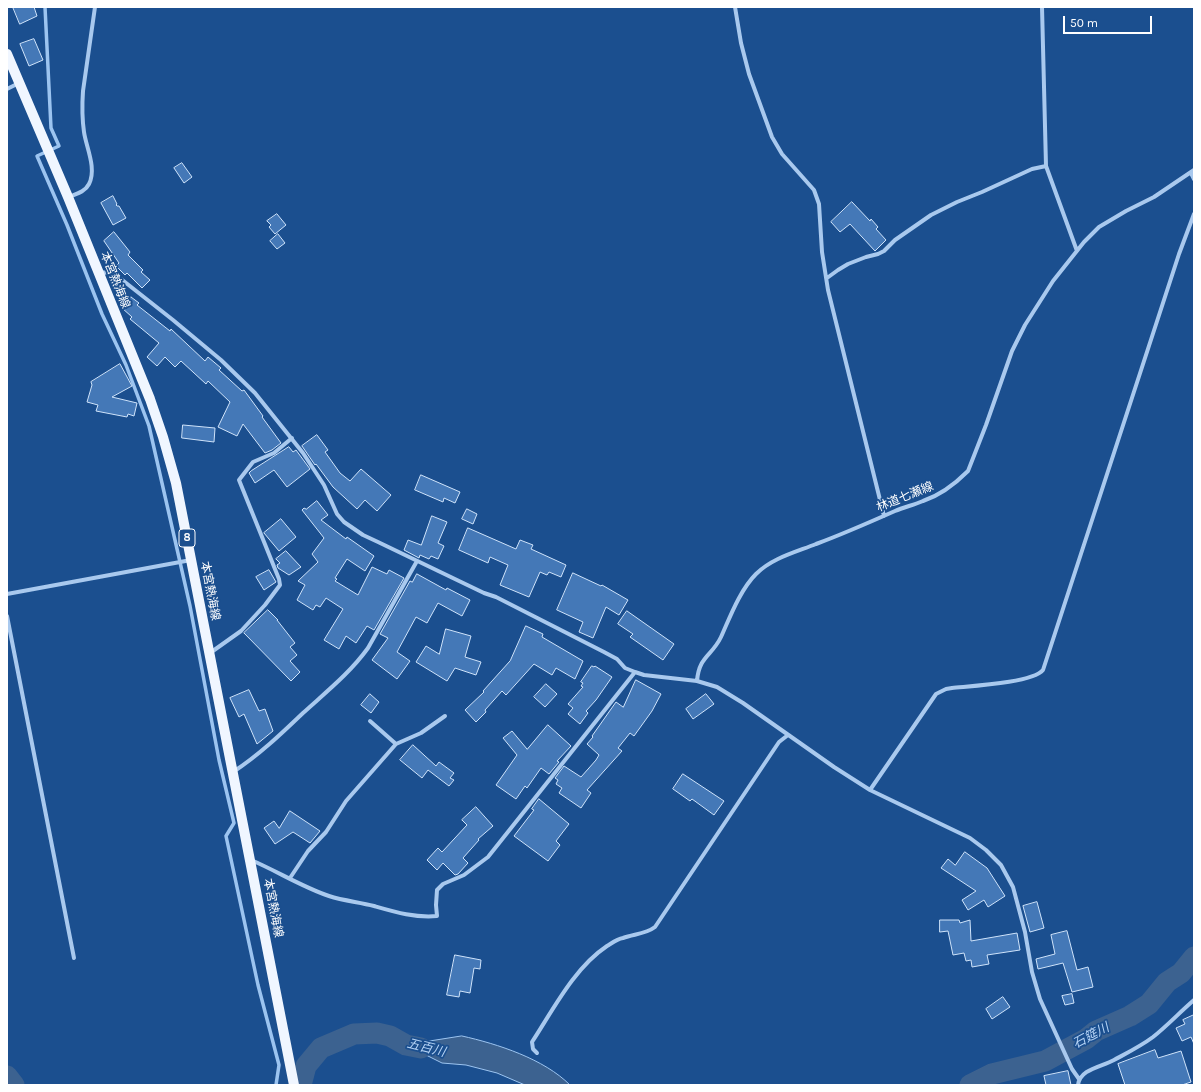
<!DOCTYPE html>
<html>
<head>
<meta charset="utf-8">
<style>
  body { margin:0 }
  #map { position:relative; width:1201px; height:1092px; overflow:hidden; background:#1b4f8f; font-family:Karla,sans-serif }
  canvas { display:block }
  .frame { position:absolute; inset:0; border:8px solid #fff; pointer-events:none }
  .scale { position:absolute; left:1063px; top:16px; width:89px; height:18px; box-sizing:border-box; border:2px solid #fff; border-top:0; padding-left:5px; font-size:12px; line-height:14px; white-space:nowrap; color:#fff; -webkit-text-stroke:3px #1b4f8f; paint-order:stroke }
</style>
</head>
<body>
<div id="map">
<canvas width="1201" height="1092"></canvas>
<div class="frame"></div>
<div class="scale">50 m</div>
</div>
<script>
const c = document.querySelector('canvas').getContext('2d');
c.lineJoin = 'round';
function paint(path, color) {
  c.fillStyle = color;
  c.fill(path, 'evenodd');
}
function trace(path, color, width, dash) {
  c.strokeStyle = color;
  c.lineWidth = width;
  c.lineCap = dash ? 'butt' : 'round';
  c.setLineDash(dash || []);
  c.stroke(path);
}
function label(font, color, halo, rows, align = 'center') {
  c.font = font + ' Karla,"Noto Sans JP",sans-serif';
  c.lineWidth = 3.5;
  c.setLineDash([]);
  c.textBaseline = 'middle';
  c.strokeStyle = halo;
  c.fillStyle = color;
  for (const [text, x, y, turn = 0] of rows) {
    c.save();
    c.translate(x, y);
    c.rotate((+turn || 0) * Math.PI / 180);
    c.textAlign = isNaN(turn) ? turn : align;
    if (halo) c.strokeText(text, 0, 0);
    c.fillText(text, 0, 0);
    c.restore();
  }
}
const water = new Path2D(`
  M462,1036C498,1044 544,1059 570,1085H525L497,1073L466,1065L442,1063L420,1052L408,1050L395,1038L416,1043Z`);
const stream = new Path2D(`
  M45,7L51,128L59,146L37,156L67,225L102,314L126,365L149,426L190,606L219,760L234,823L226,836L258,985L279,1065L276,1085`);
const river = new Path2D(`
  M7,1076L14,1085
  M301,1085L306,1066L321,1048L354,1034L377,1033L390,1036L406,1045L421,1048
  M970,1085L992,1074L1045,1061L1086,1039L1096,1031L1130,1016L1149,1004L1167,982L1181,973L1194,957`);
const building = new Path2D(`
  M13,7H34L37,16L20,24Z
  M34,39L43,60L29,66L20,44Z
  M182,163L192,177L184,183L174,168Z
  M113,196L117,204L116,205L117,206H119L126,218L113,225L101,203Z
  M852,202L870,221L871,219L878,227L876,229L886,240L875,251L850,224L840,232L831,222Z
  M277,214L286,225L275,234L269,227L271,225L267,221Z
  M114,232L130,252L128,255L143,270L141,272L150,280L142,288L127,273L125,275L116,266L119,263L104,241Z
  M278,234L285,243L277,249L270,241Z
  M131,297L139,303L137,305L170,331L171,329L205,361L208,357L221,368L219,370L242,391L244,390L263,416L262,417L281,443L272,450L265,453L243,424L237,436L218,427L230,402L208,381L206,384L181,361L175,367L165,357L157,366L147,357L159,343L130,319L132,317L122,308Z
  M120,364L132,386L112,397L137,403L134,416L128,414L127,417L96,411L98,405L87,402L92,385L91,382Z
  M183,425L215,428L214,442L182,438Z
  M317,435L328,450L325,452L340,473L350,481L361,469L391,495L377,511L365,500L357,509L333,487L316,464L315,465L302,446Z
  M289,447L293,452L296,450L310,469L287,487L274,470L255,483L249,473L251,471Z
  M421,475L460,492L455,503L444,498L443,502L415,490Z
  M317,501L328,515L321,520L346,539L347,537L374,556L365,571L347,559L335,578L337,579L335,581L358,595L372,567L387,574L389,570L404,578L374,630L367,626L356,643L346,636L339,649L324,640L343,609L326,598L320,607L316,605L313,610L297,600L305,585L298,581L318,562L312,554L324,538L302,510L304,508L306,509Z
  M467,509L477,514L473,524L462,519Z
  M432,516L447,522L438,543L444,546L438,559L431,556L429,559L420,555L419,558L404,550L408,540L421,545Z
  M281,519L296,537L279,551L264,533Z
  M468,528L516,549L520,540L533,545L531,549L566,565L561,577L549,572L547,575L540,572L529,597L500,585L508,565L490,557L488,563L459,550Z
  M286,551L301,567L289,575L278,568L277,565L280,563L276,559Z
  M269,570L276,582L264,590L256,577Z
  M573,573L601,586L602,585L628,600L619,615L606,607L593,638L579,632L583,622L557,610Z
  M417,574L446,590L447,588L470,600L462,616L438,603L427,623L416,617L397,652L410,661L397,679L372,660L388,638L380,634L410,581L412,582Z
  M268,610L278,620H277L295,643L290,647L297,655L290,661L300,672L291,681L244,633Z
  M627,611L674,644L663,660L630,637L633,634L618,624Z
  M526,626L543,634L542,637L583,661L575,679L556,668L552,675L534,664L506,695L502,691L485,710L486,712L476,722L465,710L484,692L483,691L510,661Z
  M446,629L471,636L465,657L481,662L476,675L455,668L447,681L416,662L426,646L439,654Z
  M592,666L594,667L595,666L612,677L596,700L586,711L588,713L580,724L568,714L573,708L568,704L583,687L581,686L583,683L581,682Z
  M636,680L661,694L652,711L634,736L630,733L618,748L622,751L587,790L591,793L581,808L559,793L562,788L556,784L558,780L555,778L564,766L581,777L596,760L599,755L587,744L593,737L592,736L616,702L623,707Z
  M546,684L557,694L545,707L534,697Z
  M249,690L259,711L265,709L273,731L257,744L244,714L239,717L230,698Z
  M370,694L379,702L371,713L361,705Z
  M706,694L714,704L693,719L686,709Z
  M548,725L571,746L557,761L559,762L549,774L541,768L527,788L525,786L516,799L496,785L517,755L503,738L512,731L527,749Z
  M413,745L436,766L439,762L454,773L450,778L454,780L449,786L428,770L422,778L400,760Z
  M683,774L724,801L714,815L692,799L690,801L673,789Z
  M539,799L569,824L556,841L560,845L548,861L514,836L534,810L532,809Z
  M476,807L493,826L478,839L479,840L463,858L468,863L458,874L455,875L443,863L437,870L427,860L438,848L442,852L467,825L462,820Z
  M290,811L320,831L310,843L293,832L275,844L264,828L274,821L279,828Z
  M965,852L987,868L1005,896L988,907L984,900L968,910L962,900L976,891L941,868L948,859L955,865Z
  M1037,902L1044,928L1030,932L1023,906Z
  M940,920H959L960,923L970,920L971,941L1017,933L1020,950L987,955L989,964L972,967L971,960L966,961L964,953L953,955L948,931L940,932Z
  M1067,931L1077,970L1088,967L1093,987L1072,992L1063,963L1038,969L1036,959L1055,954L1051,935Z
  M455,955L481,960L480,969L474,968L470,993L460,991L459,997L447,995Z
  M1072,994L1074,1003L1065,1005L1062,996Z
  M1003,997L1010,1007L992,1019L986,1009Z
  M1194,1015V1044L1191,1037L1182,1041L1176,1028L1185,1024L1183,1020Z
  M1155,1050L1158,1058L1181,1051L1191,1082L1182,1085H1125L1118,1064Z
  M1068,1071L1071,1085H1046L1044,1076Z`);
const street = new Path2D(`
  M735,7L741,43L749,74L772,137L782,154L814,190L819,204L822,252L828,290L884,516
  M1042,7L1046,166L1077,251
  M7,89L19,83
  M1191,173L1194,179
  M69,197C76,194 85,192 89,184C97,168 86,147 84,132C82,118 82,105 83,91L95,7
  M99,272L109,273L121,279L173,320L221,360L255,393L303,453L324,485L337,514L344,522L363,535L378,542L484,593L496,597L604,652L617,659L625,668L635,672L644,675L697,681L717,687L743,703L834,767L870,790L970,838L986,850L1001,865L1013,887L1025,932L1032,972L1040,999L1072,1069L1079,1079
  M827,278L838,270L848,264L866,257L878,254L884,251L895,240L931,215L957,202L982,192L1032,169L1046,166
  M7,594L191,560
  M7,616L74,958
  M210,653L241,631L265,605L280,585L279,579L239,480L253,462L274,453L292,438
  M697,681C699,656 712,656 721,637C730,617 740,590 756,574C772,558 796,552 816,544C843,534 868,523 895,511C904,507 914,505 923,501C941,495 955,484 968,471L986,425L1012,351L1025,325L1053,281L1084,242L1099,227L1126,211L1154,197L1194,170
  M370,721L396,744
  M233,772C259,755 281,734 303,713C326,692 350,673 368,648L417,561
  M870,790L936,694L946,689L952,688C971,686 1032,683 1043,670L1179,254L1194,214
  M251,860C277,871 302,887 329,896C344,901 359,902 374,906C395,912 415,918 437,916L436,905L437,890L443,884L464,875L488,857L635,672
  M290,878L308,851L326,832L346,801L396,744L421,733L445,716
  M537,1053L533,1049L532,1042C553,1010 574,968 607,946C612,943 617,939 623,938C634,934 646,934 655,927L779,742L788,735
  M1078,1085C1080,1069 1101,1067 1114,1060C1127,1053 1141,1046 1153,1037C1167,1026 1180,1012 1194,1000`);
const primary = new Path2D(`
  M7,54L68,197L150,399L163,437L176,483L294,1085`);
const shields = [
  [187,538,16]
];
const shieldNames = [
  ["8",187,538]
];
const streetNames = [
  ["本宮熱海線",115,280,68],
  ["林道七瀬線",905,497,-22],
  ["本宮熱海線",210,591,79],
  ["本宮熱海線",273,908,79]
];
const waterNames = [
  ["石筵川",1091,1036,-28],
  ["五百川",426,1048,14]
];
paint(water, '#3c6290');
trace(water, '#9cc4f0', 1);
trace(stream, '#9cc4f0', 3.5);
trace(river, '#3c6290', 21);
paint(building, '#4478b7');
trace(building, '#cfe3fa', 1);
trace(street, '#a9c9ee', 4);
trace(primary, '#f0f6ff', 10);
for (const [x, y, w] of shields) {
  const box = new Path2D();
  box.roundRect(x - w / 2, y - 9, w, 18, 3);
  c.fillStyle = '#1b4f8f';
  c.fill(box);
  trace(box, '#fff', 1);
}
label('bold 11px', '#fff', null, shieldNames);
label('12px', '#fff', '#1b4f8f', streetNames);
label('italic 13px', '#b5d3f5', '#1b4f8f', waterNames);
</script>
</body>
</html>
